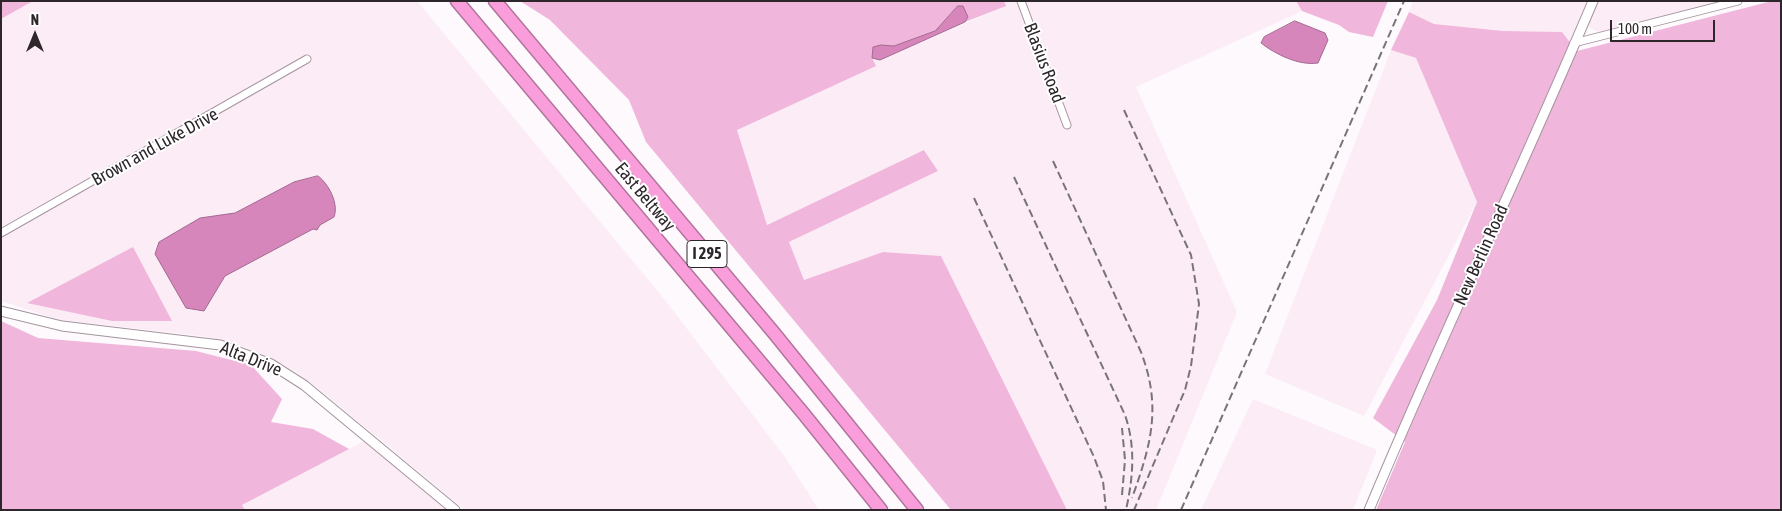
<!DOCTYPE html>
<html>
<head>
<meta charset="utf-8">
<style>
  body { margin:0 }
  #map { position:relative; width:1782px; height:511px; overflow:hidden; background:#fdf9fc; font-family:"Asap Condensed",sans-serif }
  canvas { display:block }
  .frame { position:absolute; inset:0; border:2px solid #2d272b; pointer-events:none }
  .north { position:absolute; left:10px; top:10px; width:50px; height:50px; -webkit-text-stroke:4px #fff; paint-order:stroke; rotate:0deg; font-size:14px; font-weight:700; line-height:20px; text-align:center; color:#2d272b }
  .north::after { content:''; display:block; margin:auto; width:18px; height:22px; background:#2d272b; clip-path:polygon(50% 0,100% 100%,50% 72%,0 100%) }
  .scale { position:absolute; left:1610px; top:20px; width:105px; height:22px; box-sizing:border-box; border:2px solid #2d272b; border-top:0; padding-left:6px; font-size:15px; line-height:18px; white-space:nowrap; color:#2d272b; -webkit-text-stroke:4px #fff; paint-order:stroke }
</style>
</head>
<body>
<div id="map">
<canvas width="1782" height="511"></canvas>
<div class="frame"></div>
<div class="north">N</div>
<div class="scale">100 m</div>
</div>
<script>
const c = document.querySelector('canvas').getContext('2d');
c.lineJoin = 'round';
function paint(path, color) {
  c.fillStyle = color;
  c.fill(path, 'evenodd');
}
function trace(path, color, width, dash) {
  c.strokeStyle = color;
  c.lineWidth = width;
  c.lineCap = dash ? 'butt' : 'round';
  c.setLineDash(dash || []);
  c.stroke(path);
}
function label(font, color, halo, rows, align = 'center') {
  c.font = font + ' "Asap Condensed",sans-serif';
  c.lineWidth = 4;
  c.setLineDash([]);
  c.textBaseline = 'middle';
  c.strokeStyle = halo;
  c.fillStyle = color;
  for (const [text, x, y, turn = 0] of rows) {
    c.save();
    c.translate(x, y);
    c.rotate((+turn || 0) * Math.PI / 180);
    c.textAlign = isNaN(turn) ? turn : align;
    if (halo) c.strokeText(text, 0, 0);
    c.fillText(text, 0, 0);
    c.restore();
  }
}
const built = new Path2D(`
  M33,1H417L665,300L785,457L819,510H465L319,389L295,371L269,357L239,345L202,336L60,320L1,301V19ZM28,303L171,321H112Z
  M1004,1H1296L1302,11L1136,87L1237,312L1156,510H1067L941,256L883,252L804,280L789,242L938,171L925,150L766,225L737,129L875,66L872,58L880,60L1006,6Z
  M1413,1H1587L1570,41L1562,32L1503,31L1434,24L1409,12Z
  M1596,1H1719L1599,32L1590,28L1588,21Z
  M1391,50L1416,58L1477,202L1364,416L1265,374Z
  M1253,399L1377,450L1353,510H1201Z
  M364,441L446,510H245L242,505Z`);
const green = new Path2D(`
  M1,1H33L1,19Z
  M520,1H1004L1006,6L965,22L968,17L958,6L935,31L894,46L881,45L872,58L876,66L737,130L767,225L924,150L938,171L789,242L804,280L883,252L941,256L1067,510H951L646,142L629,100L550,20Z
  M1296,1H1388L1373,37L1349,32L1339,25L1302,11Z
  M1772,1H1781V510H1376L1405,442L1373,418L1437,300L1477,202L1416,58L1391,50L1409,12L1434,24L1503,31L1562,32L1577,51Z
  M133,247L172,321H112L27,303Z
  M1,321L38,338L196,351L251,365L282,399L271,422L313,429L349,449L242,505L245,510H1Z`);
const water = new Path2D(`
  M958,6H963L968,17L965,22L880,60L872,58L873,47L881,45L894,46L935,31Z
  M1295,21L1325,33L1328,40L1318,63C1299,66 1275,54 1261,43L1264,37Z
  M318,176C329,184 339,204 334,217L320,225L317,230L313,229L225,276L204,311L186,308L155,254L159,242L200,218L235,213L294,182Z`);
const minor = new Path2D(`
  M1021,1L1067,125
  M1574,43L1738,1
  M1,233L307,59`);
const tertiary = new Path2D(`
  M1,311L62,326L220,345L271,364L304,385L455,510
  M1369,510C1440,339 1521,172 1593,1`);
const motorway = new Path2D(`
  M457,1L803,413L881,510
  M495,1L774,333L917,510`);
const rail = new Path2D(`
  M1124,110L1191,255L1199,304L1191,366L1185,390L1134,510
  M1053,161L1141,352C1162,407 1151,445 1132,498
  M1014,177L1125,415C1136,447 1133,478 1126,510
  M974,198L1094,457L1103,481L1106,510
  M1122,495L1125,460L1122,428
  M1181,510L1404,1`);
const shields = [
  [707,254,40]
];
const shieldNames = [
  ["I 295",707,254]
];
const streetNames = [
  ["Blasius Road",1044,63,69],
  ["Brown and Luke Drive",155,147,-29],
  ["East Beltway",645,197,50],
  ["New Berlin Road",1481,255,-66],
  ["Alta Drive",251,359,22]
];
paint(built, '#fcecf6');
paint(green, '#f0b6db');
paint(water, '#d686bb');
trace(water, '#a36a90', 1);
trace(minor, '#a5949e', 9);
trace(tertiary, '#a5949e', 11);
trace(motorway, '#b2749d', 15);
trace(minor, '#fff', 7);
trace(tertiary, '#fff', 9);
trace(motorway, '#fa9edb', 12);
trace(rail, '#797478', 2, [8, 4]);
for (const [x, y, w] of shields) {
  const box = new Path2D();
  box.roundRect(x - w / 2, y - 13.5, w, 27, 4);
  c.fillStyle = '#fff';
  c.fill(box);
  trace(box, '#2d272b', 1);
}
label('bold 16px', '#2d272b', null, shieldNames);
label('18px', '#2d272b', '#fff', streetNames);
</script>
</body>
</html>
